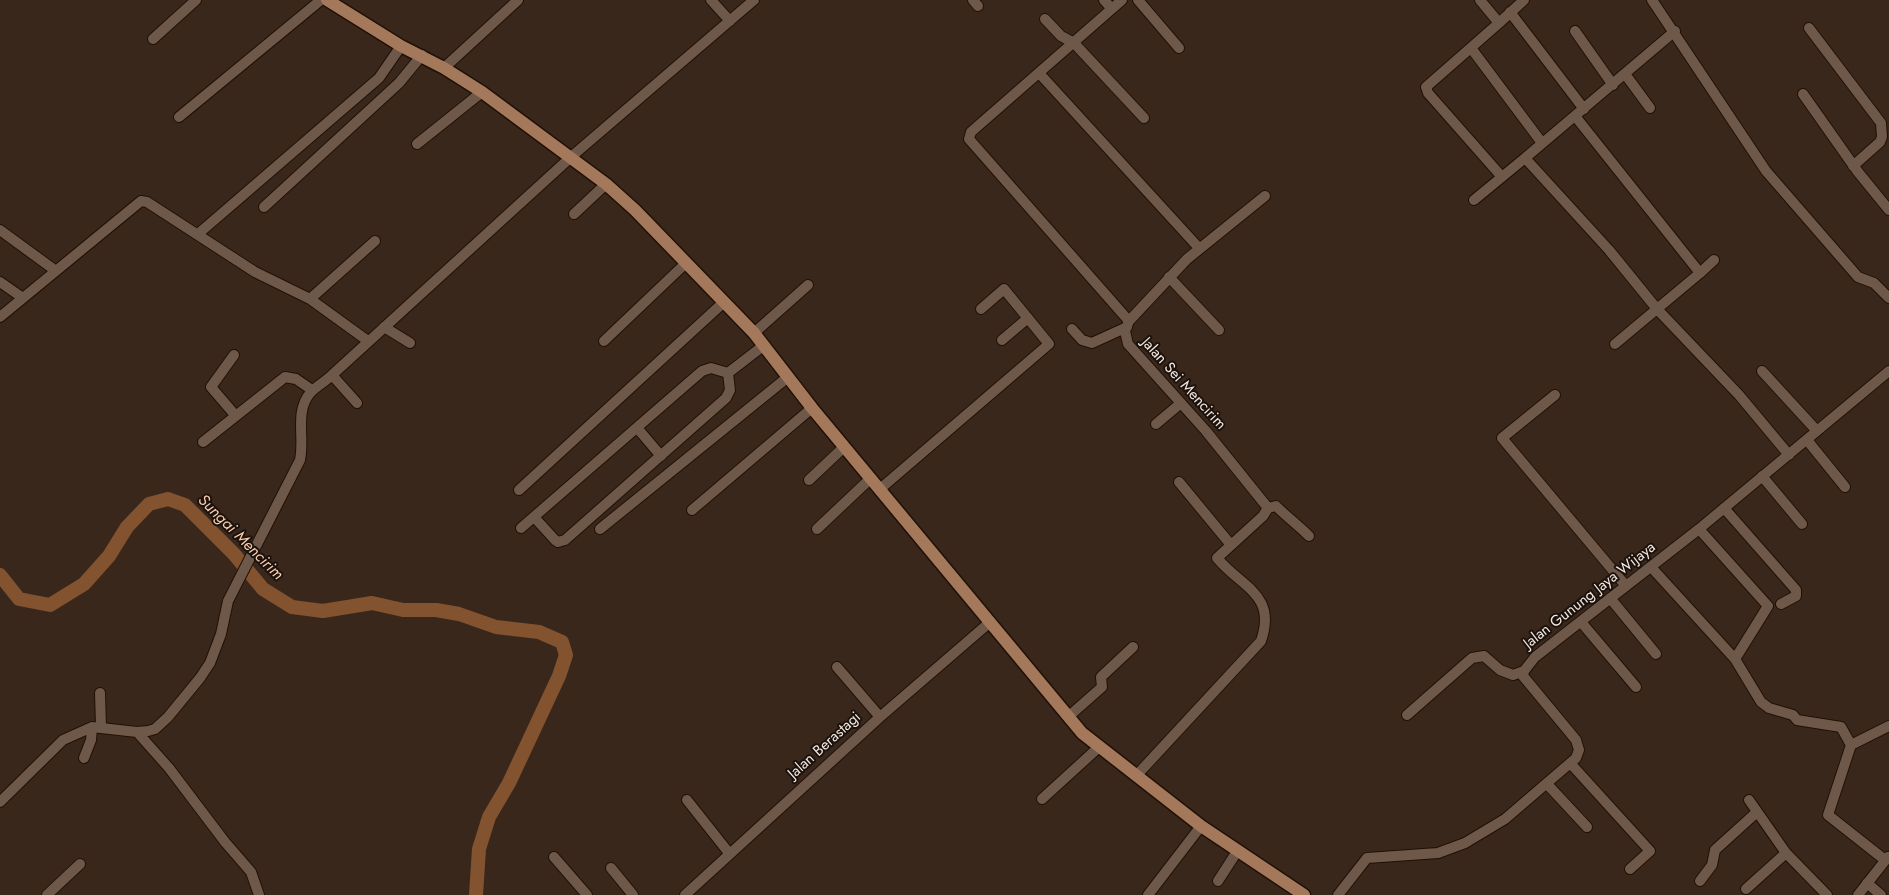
<!DOCTYPE html>
<html>
<head>
<meta charset="utf-8">
<style>
  body { margin:0 }
  canvas { display:block; background:#3a271b }
</style>
</head>
<body>
<canvas width="1889" height="895"></canvas>
<script>
const c = document.querySelector('canvas').getContext('2d');
c.lineJoin = 'round';
function trace(path, color, width, dash) {
  c.strokeStyle = color;
  c.lineWidth = width;
  c.lineCap = dash ? 'butt' : 'round';
  c.setLineDash(dash || []);
  c.stroke(path);
}
function label(font, color, halo, rows, align = 'center') {
  c.font = font + ' Jost,sans-serif';
  c.lineWidth = 4;
  c.setLineDash([]);
  c.textBaseline = 'middle';
  c.strokeStyle = halo;
  c.fillStyle = color;
  for (const [text, x, y, turn = 0] of rows) {
    c.save();
    c.translate(x, y);
    c.rotate((+turn || 0) * Math.PI / 180);
    c.textAlign = isNaN(turn) ? turn : align;
    if (halo) c.strokeText(text, 0, 0);
    c.fillText(text, 0, 0);
    c.restore();
  }
}
const river = new Path2D(`
  M0,575L19,599L50,605L84,584L109,556L127,527L149,504L168,499L185,505L234,554L263,589L292,607L323,611L372,603L403,610H436L459,614L496,627L539,632L562,642L566,655L559,676L509,783L489,817L479,849L476,895`);
const minor = new Path2D(`
  M711,0L730,21
  M973,0L978,6
  M1104,0L1111,8
  M1122,0L971,132L969,139L1129,321
  M1138,0L1179,48
  M1480,0L1499,23L1426,87L1428,93L1502,177
  M1652,0L1766,171L1858,277L1874,283L1889,298
  M1510,12L1584,109
  M1045,19L1061,36L1074,43L1144,118
  M1499,23L1524,0
  M1809,28L1881,123L1882,137L1880,142L1853,166
  M1575,31L1613,85
  M153,39L196,0
  M1471,48L1542,143
  M444,68L518,0
  M1039,73L1199,248
  M1625,74L1650,108
  M1803,94L1858,172L1889,210
  M1575,116L1700,273L1615,344
  M179,117L321,0
  M417,144L482,92
  M1525,158L1675,31
  M1265,196L1187,259L1129,321L1125,331L1128,344L1206,431L1268,508
  M1474,200L1525,158L1609,250L1657,309L1739,395L1789,455
  M264,207L399,83L422,55
  M574,214L606,184
  M0,230L56,271
  M198,234L379,78L401,46
  M1700,273L1714,260
  M1169,277L1219,330
  M0,282L23,298
  M310,299L375,241
  M0,317L141,201L147,202L255,272L310,299L368,341
  M384,327L410,343
  M1072,329L1082,340L1092,343L1127,327
  M754,333L808,285
  M1002,340L1028,318
  M604,341L686,263
  M234,355L211,387L235,415
  M1762,371L1817,431
  M332,375L357,403
  M1555,395L1502,438L1626,586
  M1156,424L1181,403
  M638,429L661,456
  M1807,440L1845,487
  M203,442L285,377L296,379L312,390
  M1762,476L1802,524
  M809,480L844,447
  M1179,482L1231,545
  M880,489L1049,344L1004,289L981,309
  M519,490L724,302
  M1268,508L1276,506C1287,517 1298,525 1309,536
  M1724,508L1796,590V596L1781,604
  M692,510L812,408
  M534,517L555,540L558,542L565,540L726,398L730,390L728,373
  M521,528L702,371L711,368L728,373L763,346
  M600,529L788,377
  M817,529L871,478
  M1699,529L1768,606L1735,659
  M1651,567L1735,659L1761,702L1769,708L1793,715L1797,720L1841,727L1851,745
  M1610,598L1656,654
  M1581,622L1636,687
  M837,667L880,717
  M100,693L101,726
  M1407,715L1472,658L1484,656L1500,670L1513,675L1524,671L1535,657L1699,529L1889,371
  M1068,717L1102,687L1101,677L1133,647
  M137,732L169,768L225,842L251,872L259,895
  M1851,745L1828,815L1885,860
  M1851,745L1889,726
  M84,758L91,740L92,727
  M1571,764L1650,851L1630,869
  M1136,776L1261,641C1277,594 1242,588 1217,558L1263,516L1268,508
  M1547,784L1587,827
  M1042,799L1099,747
  M687,800L729,853
  M1749,800L1786,853L1827,895
  M0,802L63,740L92,727L137,732L148,731L155,729L168,717L200,678L210,663L221,634L228,601L300,460C305,437 294,411 311,392C317,386 326,381 332,375L571,157L754,0
  M554,857L587,895
  M611,868L633,895
  M1218,881L1238,850
  M1700,881L1712,865L1715,850L1757,812
  M1867,883L1881,895
  M1746,889L1786,853
  M47,895L80,864
  M685,895L880,717L989,623
  M1148,895L1201,826
  M1338,895L1367,858L1438,853L1465,843L1505,819L1576,758L1579,750L1576,740L1523,676L1524,671
  M1858,895L1888,857`);
const major = new Path2D(`
  M327,0L401,46L444,68L482,92L606,184L635,210L754,333L812,408L1082,733L1201,826L1304,895`);
const streetNames = [
  ["Jalan Sei Mencirim",1183,384,48],
  ["Jalan Gunung Jaya Wijaya",1590,596,-38],
  ["Jalan Berastagi",825,746,-42]
];
const waterNames = [
  ["Sungai Mencirim",240,538,45]
];
trace(river, '#835330', 14);
trace(minor, '#201005', 12);
trace(major, '#201005', 15);
trace(minor, '#6d584a', 10);
trace(major, '#a4785a', 12);
label('15px', '#f4e8df', '#1b120d', streetNames);
label('italic 16px', '#faccac', '#1b120d', waterNames);
</script>
</body>
</html>
